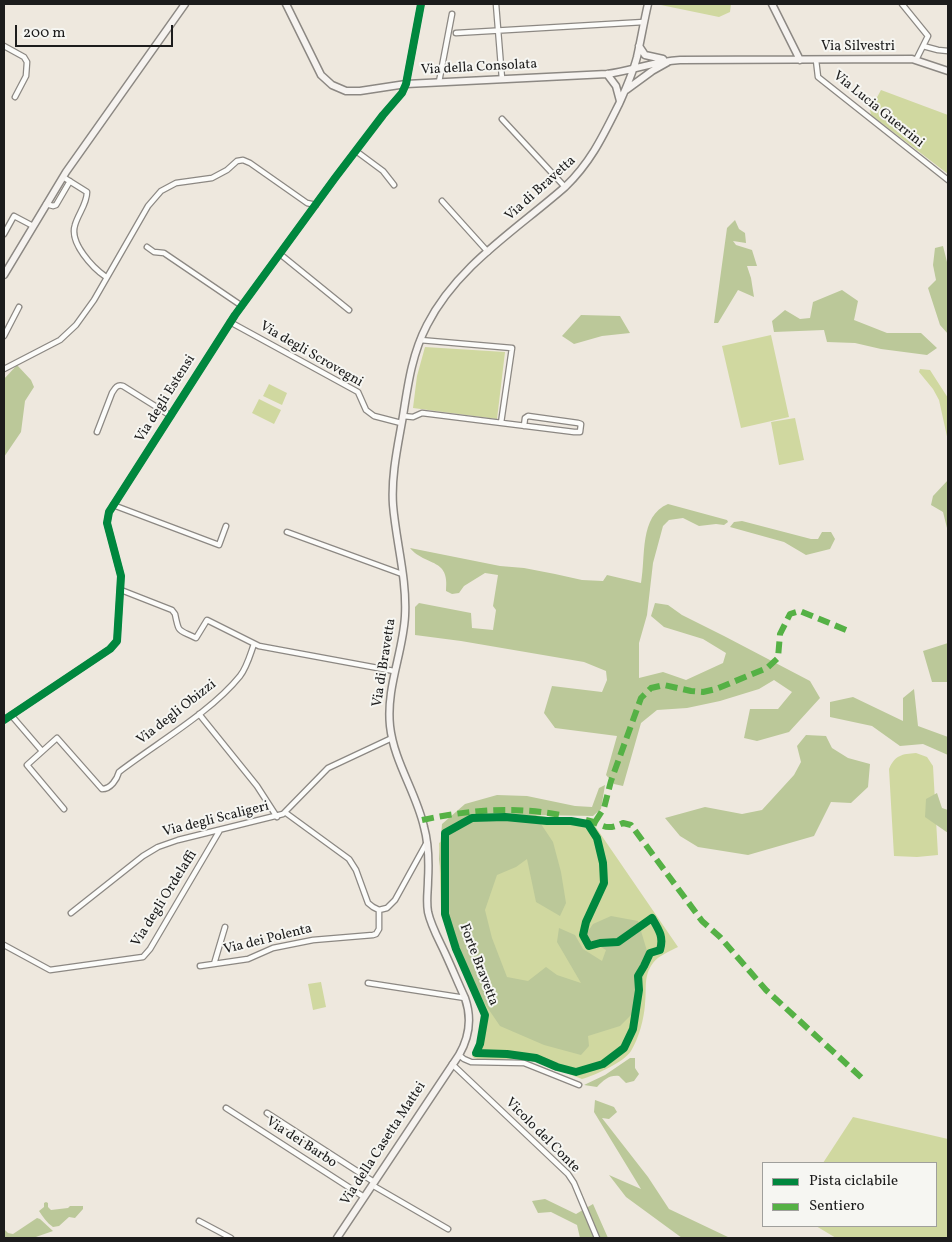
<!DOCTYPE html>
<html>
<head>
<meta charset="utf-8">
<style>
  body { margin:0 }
  #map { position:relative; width:952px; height:1242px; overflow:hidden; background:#eee8de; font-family:Vollkorn,serif }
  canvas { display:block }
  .frame { position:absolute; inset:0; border:5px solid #1c1c1c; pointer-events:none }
  .legend { position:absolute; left:762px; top:1162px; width:175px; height:65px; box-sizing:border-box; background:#f6f6f2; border:1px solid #9f9f9c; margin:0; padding:6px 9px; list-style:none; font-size:15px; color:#1c1c1c }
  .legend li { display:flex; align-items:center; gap:10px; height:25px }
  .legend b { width:25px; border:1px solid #9f9f9c }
  .scale { position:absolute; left:15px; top:25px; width:158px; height:22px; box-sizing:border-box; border:2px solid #1c1c1c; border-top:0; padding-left:6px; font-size:15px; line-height:18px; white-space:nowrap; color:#1c1c1c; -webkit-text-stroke:4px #f6f6f2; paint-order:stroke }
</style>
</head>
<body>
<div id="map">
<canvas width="952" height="1242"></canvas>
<div class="frame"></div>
<ul class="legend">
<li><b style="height:6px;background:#00873e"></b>Pista ciclabile</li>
<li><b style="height:6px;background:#55b145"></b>Sentiero</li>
</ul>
<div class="scale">200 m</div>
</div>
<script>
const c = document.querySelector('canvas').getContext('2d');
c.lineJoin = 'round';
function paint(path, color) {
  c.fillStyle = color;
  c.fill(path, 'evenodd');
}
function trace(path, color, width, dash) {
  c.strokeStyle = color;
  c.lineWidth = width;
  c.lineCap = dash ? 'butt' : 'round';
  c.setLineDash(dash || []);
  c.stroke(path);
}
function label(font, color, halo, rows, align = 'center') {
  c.font = font + ' Vollkorn,serif';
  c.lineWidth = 4;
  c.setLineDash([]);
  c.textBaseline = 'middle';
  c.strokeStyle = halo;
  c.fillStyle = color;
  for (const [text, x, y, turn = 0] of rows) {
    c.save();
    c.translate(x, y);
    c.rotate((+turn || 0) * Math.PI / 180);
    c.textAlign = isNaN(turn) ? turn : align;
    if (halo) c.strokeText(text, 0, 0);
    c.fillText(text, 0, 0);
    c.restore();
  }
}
const green = new Path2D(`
  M656,4H731L730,12L719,17Z
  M881,90L948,115V174L871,115L870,110Z
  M771,335L789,417L741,428L722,346Z
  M425,347L505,352L497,419L413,408L417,376Z
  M920,369L930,370L948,398V441L939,400L933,389L919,372Z
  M269,384L287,393L282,405L263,396Z
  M259,399L281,410L274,424L252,413Z
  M795,418L804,460L779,465L771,422Z
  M916,753L927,757L933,766L938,855L917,857L894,856L889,769C895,755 902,754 916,753Z
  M531,814L595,826L678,947C670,951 658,956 653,963C643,976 647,989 645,1004C644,1019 639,1038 631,1051C623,1063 595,1075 582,1079C561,1071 540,1060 517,1059C503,1058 487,1063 474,1058L472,1056L481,1037L482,1009L443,919L441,910L439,843L451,835Z
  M321,982L326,1007L313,1010L308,984Z
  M853,1117L948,1139V1238H836L816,1226H936V1163H823Z`);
const forest = new Path2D(`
  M735,220L739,229L745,233L746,243L733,241L736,245L752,250L757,266H747L751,278L754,297L738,290L718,323H714L727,228Z
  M943,246L948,266V334L940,325L928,288L936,280L933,265L935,248Z
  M842,290L858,301L854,320L887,333H921L937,348L927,355L881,349L855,343L827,342L824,330L774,332L772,321L785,310L800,319L810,318L813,302Z
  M581,315L620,316L630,333L602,336L574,344L562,336Z
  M17,365L31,380L34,387L25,401L21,432L4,457V379Z
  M948,480V532L943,512L931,505L933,496Z
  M668,504L727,520L728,522L724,525L716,524L699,526L683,518L669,520L663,526L653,563L647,615L639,643V678L663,672L686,680L723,663L726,653L703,639L664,627L651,616L655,603L668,605L682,615L724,636L810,681L820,698L789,732L757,741L744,738L750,709H778L792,692L774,680L759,689L720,701L687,708L657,710L641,723L623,786L614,784L606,775L617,736L555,728L544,713L552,686L602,692L607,680L606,671L584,662L461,641L415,635V607L419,603L471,613L472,628L493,630L496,610L493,606L498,575L485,573L464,586L459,593L452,594L446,591C450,557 426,567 410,548L500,566L524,568L555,574L582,580L603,581L607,575L641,583C646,556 639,516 668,504Z
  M742,521L811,539H818L822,532H831L835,539L830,549L806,555L784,542L730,527L734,522Z
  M948,643V682H932L923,651Z
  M914,689L918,726L948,737V755L923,744L900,746L872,726L830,717V702L853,697L903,721V698Z
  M806,735L826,736L832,748L848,758L870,764L868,787L851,803L831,802L814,836L748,855L698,847L680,836L665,818L705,807L742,814L762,810L794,775L801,762L797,746Z
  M605,785L601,809L593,816L537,815L527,821L541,824L553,842L561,872L566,903L560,916L536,902L527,859L516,867L497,875L485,910L492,938L507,977L528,981L546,967L557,975L581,983L557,942L559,928L575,935L583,949L602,961L606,950L584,937L593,924L611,916L638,921L647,951L641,992L634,1012L620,1026L588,1036L589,1046L581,1055L544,1045L500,1026L485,1004L455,946L445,922L444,894L439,859L442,824L465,804L497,795L527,796L575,806L592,807L599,788Z
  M937,793L942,808L948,810V833L925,817L926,799Z
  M630,1058H635V1068L639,1074L634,1081L626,1083L619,1076C609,1075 604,1080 597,1087L584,1085L605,1075Z
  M595,1100L614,1107L617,1112L609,1119L602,1118L648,1177L669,1209L730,1238H682L626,1197L609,1175L641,1189L594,1112Z
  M545,1199L576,1214L593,1204L608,1238H580L577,1225L551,1212L538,1213L532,1201Z
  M46,1202L48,1203V1207L51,1210L68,1208L70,1206H83V1209L75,1218L69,1217L59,1226L53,1227C47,1223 43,1217 39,1211L44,1207V1203Z
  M37,1218L40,1219L53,1231L33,1238H4V1229L8,1233L13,1234Z`);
const street = new Path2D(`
  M496,4L502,79
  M902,4L928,36L916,60
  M456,33L644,22
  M4,46L24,57L27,62L26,76L15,97
  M923,46L938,50L948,51
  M816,60L818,77L948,180
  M439,82L452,14
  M502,119L565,187
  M356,151L383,171L394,185
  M63,177L87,192C87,204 78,214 75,225C69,243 93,268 106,277
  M442,201L488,252
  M46,204L53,206L56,205L70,181
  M4,234L14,216L33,226
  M147,247L154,252L164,253L242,306
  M280,254L349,310
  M230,322L358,392L366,410L374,416L401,423
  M4,336L19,307
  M420,340L512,348L501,423
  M4,369L60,340L76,325L94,300L148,206L161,191L176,183L212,178L227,170L237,161L243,160L250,163L307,203L316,205
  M403,416L413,417L422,413L574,432H580L581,424L578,423L528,416L525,418L524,426
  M97,432L112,393C115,388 117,384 123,386L171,416
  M113,505L219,545L226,526
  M287,532L402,574
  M121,590L172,610L175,614C179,634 178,629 196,638L207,620L259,646L394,671
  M199,714L257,786L277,817
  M11,715L42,751
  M4,720L110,649L117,641L121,576L107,523L109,512L235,315L335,178L383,115L402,93L406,84L421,4
  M64,809L27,765L57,738L102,789C111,789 117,779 119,772C157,743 211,712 240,676C247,667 250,655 254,644
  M286,813L349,859L356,870L368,903L373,907L379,910L387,908L395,900L427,842
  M71,913L143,856L158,847L178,840L283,814L328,768L392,738
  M4,945L50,970L143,957L150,949L220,830
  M214,964L225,927
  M200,966L248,959L273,948L313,940L373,935L376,934L379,929V910
  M368,983L465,998
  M459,1055L464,1059L471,1062L524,1063L579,1085
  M452,1064L568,1174L574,1183L597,1238
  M226,1108L364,1197
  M267,1113L374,1182
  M372,1185L448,1229
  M199,1221L231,1238`);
const secondary = new Path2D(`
  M286,4L321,75L332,85L346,91H360L406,84L607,74C632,71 654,61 680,60L912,59L948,71
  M772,4L800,60
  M639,46L645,55L663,59
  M607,74L616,86L620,101
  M626,90L652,71L668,62
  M4,275L66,172L185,4
  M337,1238L459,1055C470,1036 472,1018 465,998C458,983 452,968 445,953C439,940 431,926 428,912C426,901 428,891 428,880C429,862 429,845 424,827C416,792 394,762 390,726C386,687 403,653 405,616C407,578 396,542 393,505C391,475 398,445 403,416C408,384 412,354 427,325C457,266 516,230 565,187C591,162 603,136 619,104C626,88 633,73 637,57C641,39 644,21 648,4`);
const quiet = new Path2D(`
  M422,820C468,810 515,806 561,815
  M586,820C604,824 604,832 623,823L631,825L702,921L720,937L766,990L863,1079
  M595,822L604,808L611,781L641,698L651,688L664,685L691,691L703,692L716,689L767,668L778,658L780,634L790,614L800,611L851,632`);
const cycleway = new Path2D(`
  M4,720L110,649L117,641L121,576L107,523L109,512L235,315L335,178L383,115L402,93L406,84L421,4
  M505,817L547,821H571L588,824L597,838L603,863L604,883L586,922L583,935L589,946L600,943L618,942L652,918C659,930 664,937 660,950L650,953L644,966L638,976L639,990L633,1029L624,1048L603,1064L576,1072L557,1067L536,1058L507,1054L476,1053L480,1044L485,1015L456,949L445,914V833L472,818Z`);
const streetNames = [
  ["Via Silvestri",858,47],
  ["Via della Consolata",479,68,-3],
  ["Via Lucia Guerrini",878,110,39],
  ["Via di Bravetta",541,189,-42],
  ["Via degli Scrovegni",311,355,30],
  ["Via degli Estensi",166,399,-58],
  ["Via di Bravetta",385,663,-81],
  ["Via degli Obizzi",177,713,-38],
  ["Via degli Scaligeri",216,820,-14],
  ["Via degli Ordelaffi",165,899,-58],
  ["Via dei Polenta",268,940,-14],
  ["Forte Bravetta",478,965,69],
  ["Vicolo del Conte",542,1136,45],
  ["Via dei Barbo",301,1143,33],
  ["Via della Casetta Mattei",384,1144,-57]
];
paint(green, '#d0d8a0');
paint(forest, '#bbc899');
trace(street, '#8c8883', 7);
trace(secondary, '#8c8883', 9);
trace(street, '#fcfcfa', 4.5);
trace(secondary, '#f6f3f0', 6);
trace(quiet, '#55b145', 6, [12, 6]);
trace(cycleway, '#00873e', 8);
label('14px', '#1c1c1c', '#f6f6f2', streetNames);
</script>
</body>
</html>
